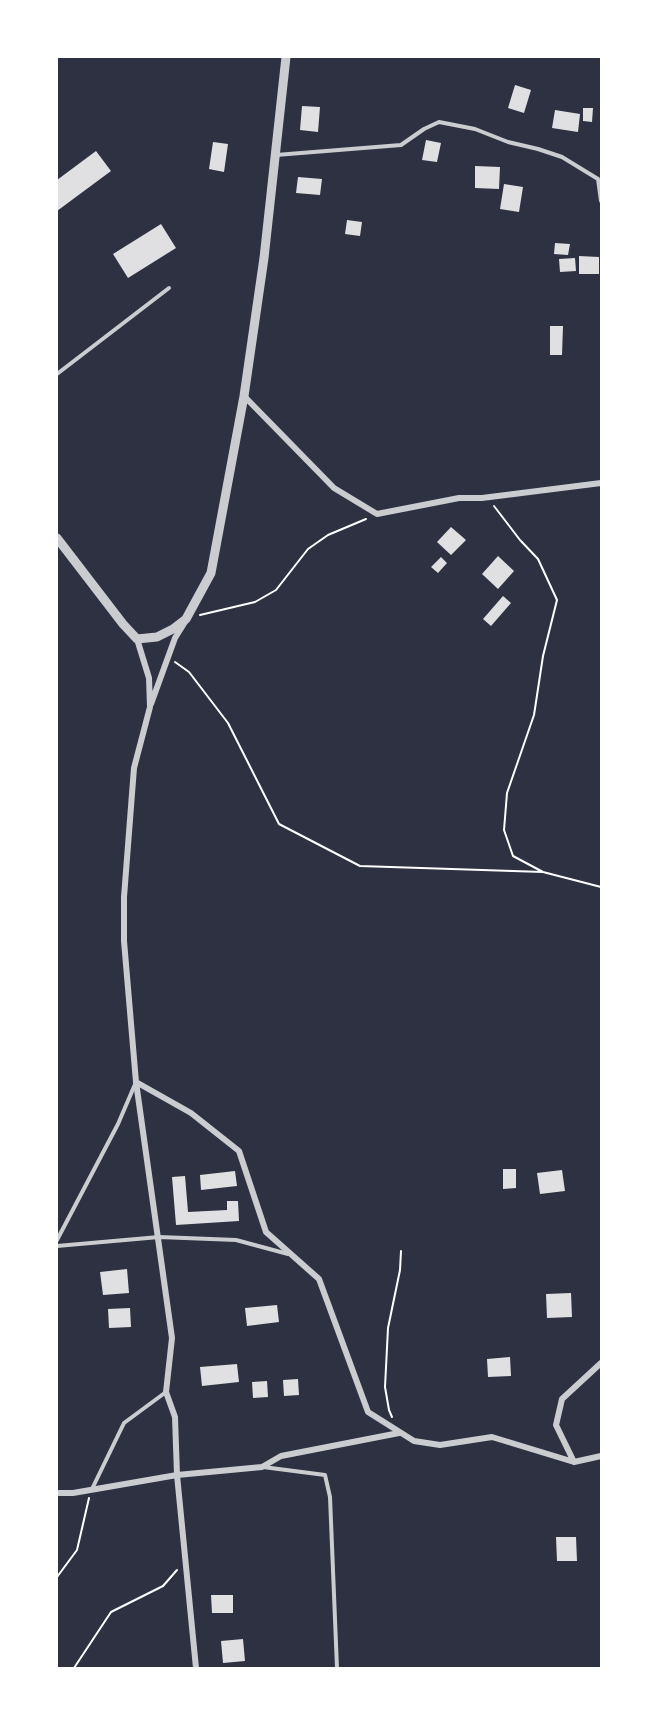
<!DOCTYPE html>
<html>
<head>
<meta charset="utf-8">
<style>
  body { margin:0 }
  #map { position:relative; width:658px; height:1725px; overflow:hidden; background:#2d3142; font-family:"PT Sans",sans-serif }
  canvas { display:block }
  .frame { position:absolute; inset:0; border:58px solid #fff; pointer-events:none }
</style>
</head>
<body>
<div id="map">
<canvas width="658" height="1725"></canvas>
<div class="frame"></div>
</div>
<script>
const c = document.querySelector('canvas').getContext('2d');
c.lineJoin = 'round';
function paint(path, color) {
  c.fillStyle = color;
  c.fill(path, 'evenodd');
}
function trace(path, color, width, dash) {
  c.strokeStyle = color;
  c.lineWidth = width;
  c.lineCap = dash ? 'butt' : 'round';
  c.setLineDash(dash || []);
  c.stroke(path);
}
const building = new Path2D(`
  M515,85L531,90L524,113L508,108Z
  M302,106L320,107L318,132L300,130Z
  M583,108H593L592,122L583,121Z
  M555,110L580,114L578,132L552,128Z
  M426,140L441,143L437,162L422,160Z
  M213,142L228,144L224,172L209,169Z
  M96,151L111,171L57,211V180Z
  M475,166L500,167L499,189L475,188Z
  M298,177L322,179L320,195L296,193Z
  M504,184L523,187L519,212L500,209Z
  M347,220L362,222L360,236L345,234Z
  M161,224L176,248L128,278L113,254Z
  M555,243L570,244L568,255L554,254Z
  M579,256L599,257V274H579Z
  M575,258L576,271L560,272L559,259Z
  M550,326H563L562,355H550Z
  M451,527L466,540L451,555L437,542Z
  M498,556L514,571L498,589L482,574Z
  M441,557L447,563L438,573L431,567Z
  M503,596L511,603L491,626L483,619Z
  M503,1169H516V1188L503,1189Z
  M562,1170L565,1191L540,1194L537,1173Z
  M235,1171L237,1186L201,1190L200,1175Z
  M185,1176L188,1212L227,1210V1201H238L239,1221L176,1225L172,1177Z
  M127,1269L129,1293L103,1295L100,1272Z
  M571,1293L572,1317L547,1318L546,1294Z
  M277,1305L279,1322L247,1326L245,1308Z
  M130,1308L131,1327L109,1328L108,1309Z
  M510,1357L511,1376L488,1377L487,1359Z
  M237,1364L239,1382L202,1386L200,1367Z
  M298,1379L299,1395L284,1396L283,1380Z
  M267,1381L268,1397L253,1398L252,1382Z
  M556,1537H576L577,1561H557Z
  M211,1595H233V1613H212Z
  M243,1639L245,1661L223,1663L221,1641Z`);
const path = new Path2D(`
  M494,506L520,540L538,559L557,600L543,656L534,715L507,793L504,830L513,856L543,872L601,887
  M200,615L255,602L276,590L308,549L328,535L366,519
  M175,662L189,672L228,723L279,824L360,866L543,872
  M392,1417L389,1410L385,1387L388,1328L400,1270L401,1251
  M57,1577L77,1550L89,1498
  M74,1668L111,1612L163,1586L177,1570`);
const service = new Path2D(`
  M276,155L401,145L424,129L439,122L475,129L508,142L538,149L562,157L598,179L601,201
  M57,374L169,288
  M57,1240L118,1124L136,1082
  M57,1246L159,1237L236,1240L288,1254
  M263,1467L325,1475L330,1497L337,1668
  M92,1489L124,1423L166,1392`);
const minor = new Path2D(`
  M244,396L334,488L377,514L459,498H482L601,483
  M137,639L149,678L150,707L134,768L124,897V941L136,1082L172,1338L166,1392L175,1417L177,1475L196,1668
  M151,704L175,638L185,622
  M136,1082L191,1113L239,1151L266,1232L319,1279L368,1412L414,1441L440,1445L492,1437L574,1462L601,1456
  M574,1462L556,1425L562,1399L601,1363
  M57,1493H73L177,1475L262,1467L281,1456L399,1433`);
const tertiary = new Path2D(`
  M57,538L123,624L137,639L157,637L173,629L186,619L211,573L244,396L264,258L286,57`);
paint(building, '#e0e0e3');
trace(path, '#fff', 2);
trace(service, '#caccd0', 4);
trace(minor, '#caccd0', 6);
trace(tertiary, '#caccd0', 9);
</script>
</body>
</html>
